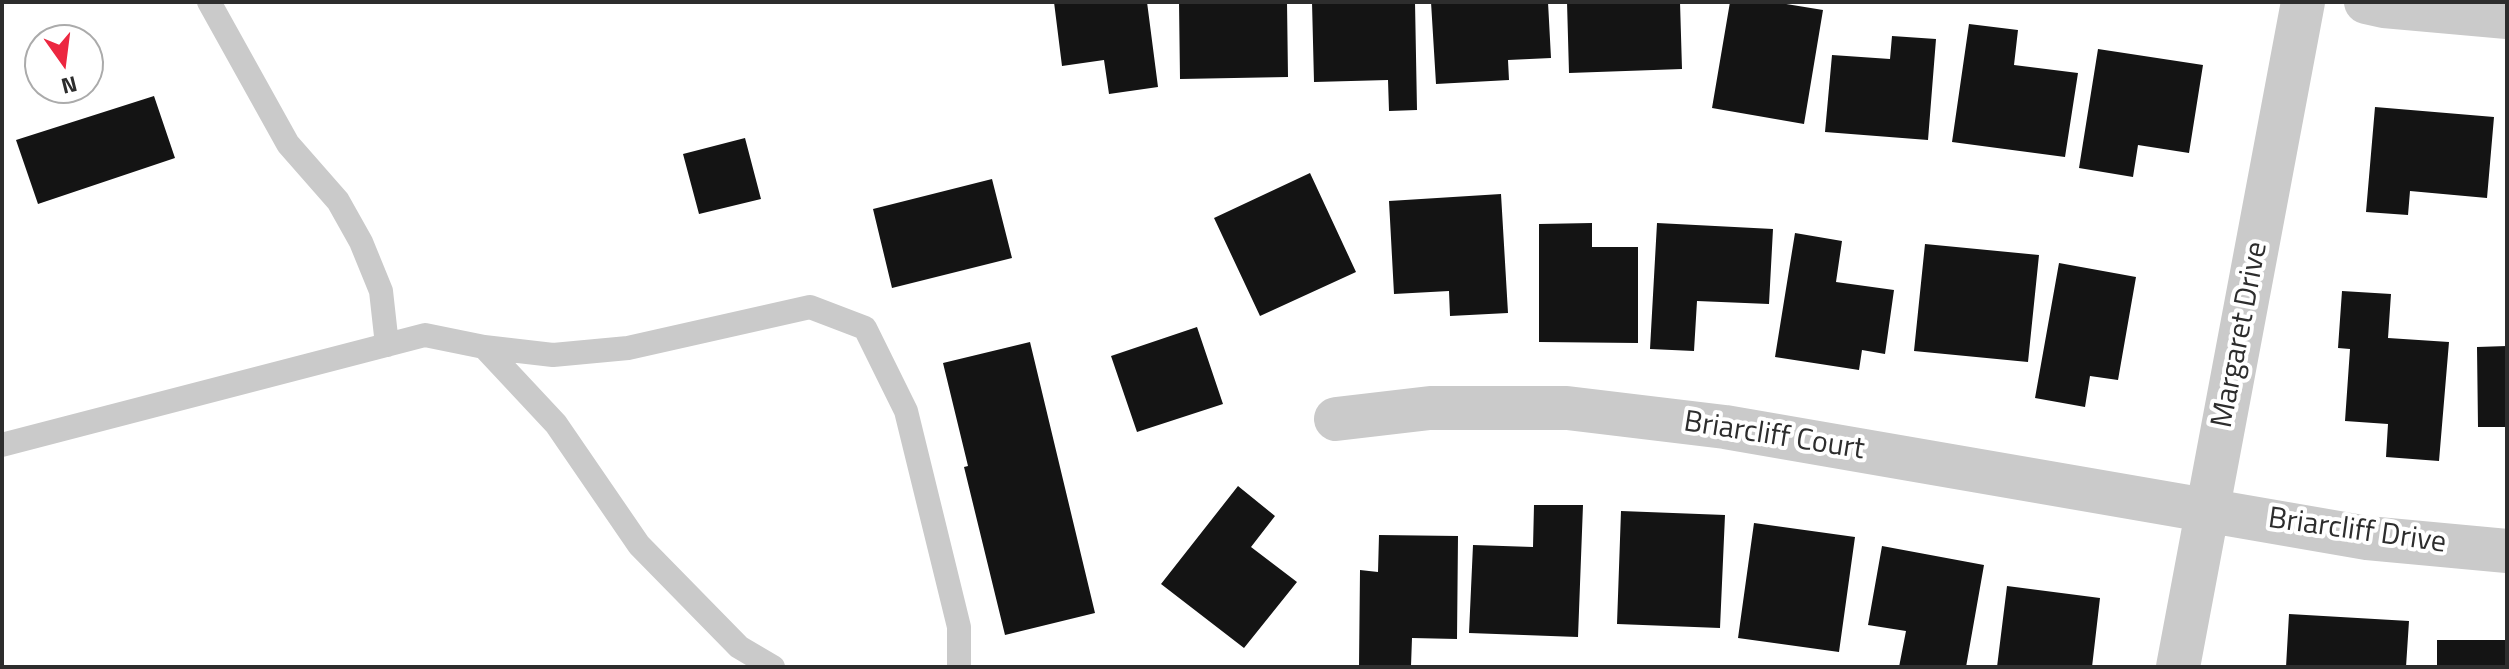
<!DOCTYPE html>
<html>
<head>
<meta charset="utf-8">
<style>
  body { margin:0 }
  #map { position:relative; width:2509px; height:669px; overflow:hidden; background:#fff; font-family:"Titillium Web",sans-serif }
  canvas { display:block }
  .frame { position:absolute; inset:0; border:4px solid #2d2d2d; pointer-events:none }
  .north { position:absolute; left:24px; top:24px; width:80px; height:80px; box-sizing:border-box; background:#fff; border:2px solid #ababab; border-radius:50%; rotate:166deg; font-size:22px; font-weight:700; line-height:32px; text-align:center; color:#2d2d2d }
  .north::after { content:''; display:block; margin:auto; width:28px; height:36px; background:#ec2740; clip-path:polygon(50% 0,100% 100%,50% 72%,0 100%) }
</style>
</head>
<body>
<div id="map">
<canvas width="2509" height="669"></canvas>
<div class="frame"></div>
<div class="north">N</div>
</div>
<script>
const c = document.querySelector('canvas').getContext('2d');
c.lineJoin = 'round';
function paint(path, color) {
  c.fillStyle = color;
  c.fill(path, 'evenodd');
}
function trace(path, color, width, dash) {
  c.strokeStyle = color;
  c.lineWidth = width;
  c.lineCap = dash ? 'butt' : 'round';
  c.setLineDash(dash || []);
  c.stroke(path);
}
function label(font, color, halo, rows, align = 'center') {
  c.font = font + ' "Titillium Web",sans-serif';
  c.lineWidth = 8;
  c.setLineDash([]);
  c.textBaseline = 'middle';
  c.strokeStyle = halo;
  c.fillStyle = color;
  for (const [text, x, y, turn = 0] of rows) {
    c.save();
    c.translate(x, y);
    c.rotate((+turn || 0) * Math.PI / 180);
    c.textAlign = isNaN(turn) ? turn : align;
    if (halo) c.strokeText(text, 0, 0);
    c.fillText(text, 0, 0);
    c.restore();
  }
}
const building = new Path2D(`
  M1054,2H1147L1158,87L1109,94L1104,60L1062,66Z
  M1179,2H1287L1288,77L1180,79Z
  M1312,2H1415L1417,110L1389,111L1388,80L1314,82Z
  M1431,2H1548L1551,58L1508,60L1509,80L1436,84Z
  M1567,2H1680L1682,69L1569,73Z
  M1730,2H1774L1823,10L1804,124L1712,108Z
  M1969,24L2018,30L2014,65L2078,73L2065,157L1952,142Z
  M1892,36L1936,39L1928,140L1825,132L1832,55L1890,59Z
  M2098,49L2203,65L2189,153L2138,145L2133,177L2079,168Z
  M154,96L175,158L38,204L16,140Z
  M2375,107L2494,117L2487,198L2410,191L2408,215L2366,212Z
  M745,138L761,199L699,214L683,154Z
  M1310,173L1356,272L1260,316L1214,218Z
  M992,179L1012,258L892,288L873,209Z
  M1501,194L1508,313L1450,316L1449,291L1394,294L1389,201Z
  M1592,223V247H1638V343L1539,342V224Z
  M1657,223L1773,229L1769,304L1697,301L1694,351L1650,349Z
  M1795,233L1842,241L1836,282L1894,290L1885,354L1862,350L1859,370L1775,357Z
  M1925,244L2039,255L2028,362L1914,351Z
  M2059,263L2136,277L2118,380L2090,376L2085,407L2035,398Z
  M2342,291L2391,294L2388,338L2449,342L2439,461L2386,457L2388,424L2345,421L2350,349L2338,348Z
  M1197,327L1223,404L1137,432L1111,356Z
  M1030,342L1095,613L1005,635L964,467L968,466L943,363Z
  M2507,346V427H2478L2477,347Z
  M1238,486L1275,516L1251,547L1297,582L1244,648L1161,584Z
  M1534,505H1583L1578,637L1469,633L1473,545L1533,547Z
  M1621,511L1725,515L1720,628L1617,624Z
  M1754,523L1855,537L1839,652L1738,638Z
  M1379,535L1458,536L1457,639L1412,638L1411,666H1359L1360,570L1378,572Z
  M1882,546L1984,565L1966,667H1899L1906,631L1868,625Z
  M2007,586L2100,598L2092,667H1997Z
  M2289,614L2409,621L2406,667H2286Z
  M2437,640H2507V667H2437Z`);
const service = new Path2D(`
  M209,2L288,144L338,201L361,242L381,291L387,345
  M484,347L553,355L628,348L810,307L865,328L906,411L959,627V667
  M2,445L425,335L484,347L556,424L639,545L739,647L773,667`);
const minor = new Path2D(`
  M2366,2L2384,6L2507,17
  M1336,419L1430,408H1567L1725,427L2367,538L2507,551
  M2178,667L2303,2`);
const streetNames = [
  ["Margaret Drive",2241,335,-79],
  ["Briarcliff Court",1774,437,9],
  ["Briarcliff Drive",2357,532,8]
];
paint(building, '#141414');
trace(service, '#cacaca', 24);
trace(minor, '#cacaca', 44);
label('30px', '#2d2d2d', '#fff', streetNames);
</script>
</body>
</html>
